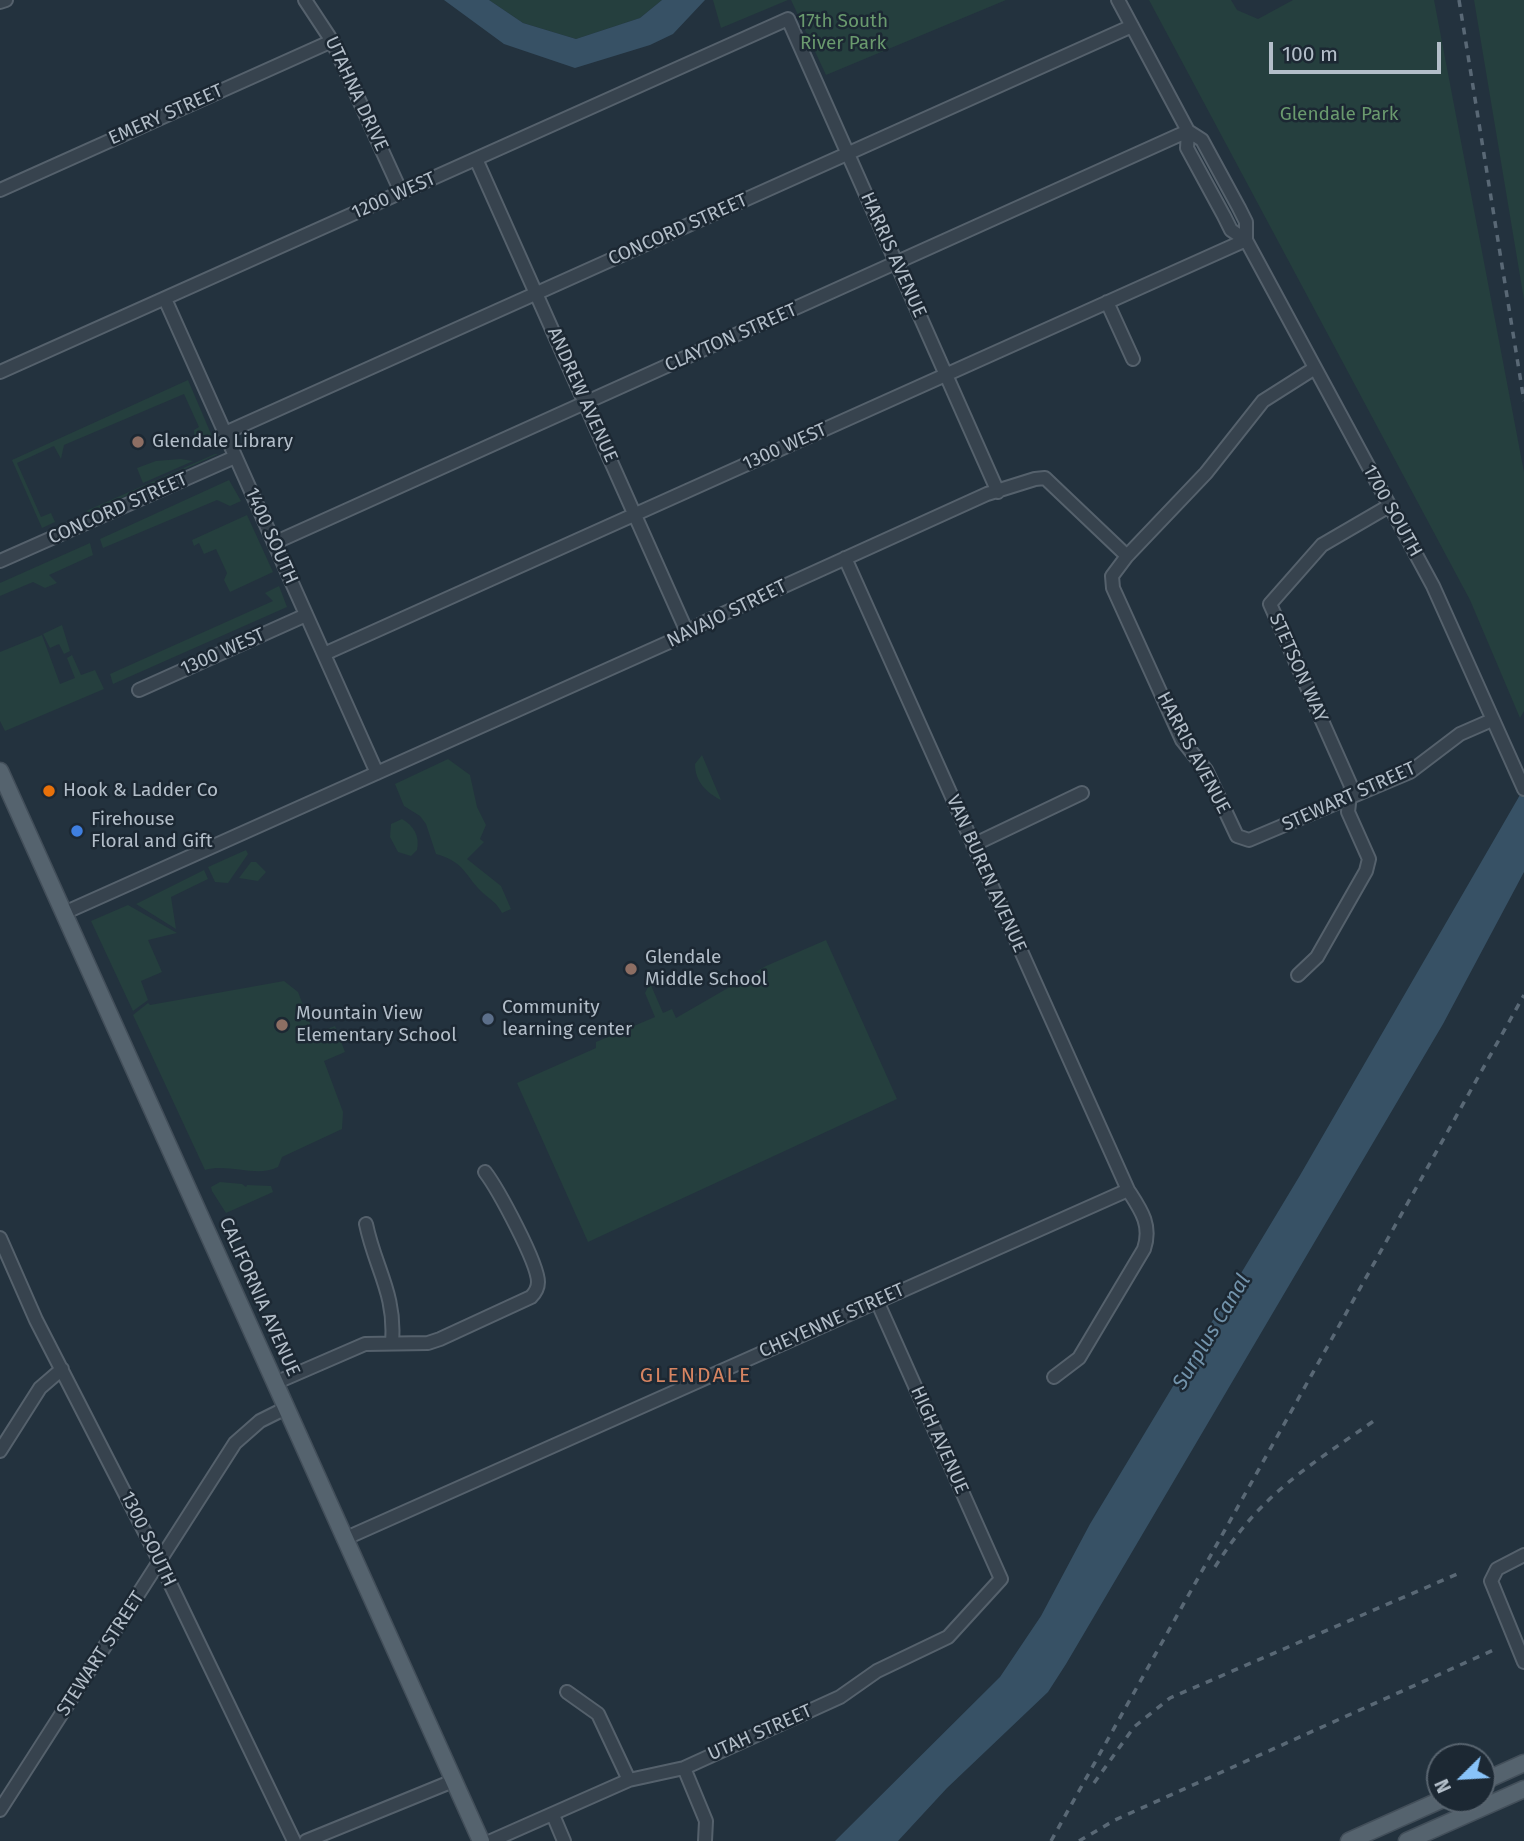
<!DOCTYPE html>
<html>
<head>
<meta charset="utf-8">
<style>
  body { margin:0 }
  #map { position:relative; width:1524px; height:1841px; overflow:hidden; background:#23323e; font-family:"Fira Sans",sans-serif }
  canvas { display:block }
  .north { position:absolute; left:1426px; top:1743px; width:70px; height:70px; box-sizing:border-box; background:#1c2833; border:2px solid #58646f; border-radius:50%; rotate:246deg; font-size:19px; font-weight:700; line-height:28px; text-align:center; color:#b3bec9 }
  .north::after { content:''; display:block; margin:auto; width:24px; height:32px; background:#88c3f9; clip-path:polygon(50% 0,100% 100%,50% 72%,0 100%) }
  .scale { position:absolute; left:1269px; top:42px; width:172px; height:32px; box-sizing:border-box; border:4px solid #b3bec9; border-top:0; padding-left:9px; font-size:21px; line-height:24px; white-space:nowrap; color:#b3bec9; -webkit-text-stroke:5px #1c2833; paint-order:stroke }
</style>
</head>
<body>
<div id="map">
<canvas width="1524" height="1841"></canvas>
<div class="north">N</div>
<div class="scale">100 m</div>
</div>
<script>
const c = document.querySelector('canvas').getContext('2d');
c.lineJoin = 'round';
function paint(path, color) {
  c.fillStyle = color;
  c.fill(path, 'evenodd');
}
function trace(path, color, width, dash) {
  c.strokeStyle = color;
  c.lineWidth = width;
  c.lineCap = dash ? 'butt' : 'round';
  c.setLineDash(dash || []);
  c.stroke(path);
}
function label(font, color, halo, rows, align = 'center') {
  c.font = font + ' "Fira Sans",sans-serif';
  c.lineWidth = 5;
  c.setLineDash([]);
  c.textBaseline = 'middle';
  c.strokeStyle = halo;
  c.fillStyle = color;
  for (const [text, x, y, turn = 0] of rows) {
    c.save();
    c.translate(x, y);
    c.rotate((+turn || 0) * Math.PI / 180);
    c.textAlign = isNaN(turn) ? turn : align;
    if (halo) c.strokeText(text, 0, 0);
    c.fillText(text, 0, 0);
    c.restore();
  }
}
const green = new Path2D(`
  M489,0H662L640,18L576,39L523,23Z
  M713,0H788L721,28Z
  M791,0H1006L826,75Z
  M1149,0H1231L1237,10L1258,19L1293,0H1434L1524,472V711L1520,718L1470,600Z
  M1474,0H1524V300Z
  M188,380L217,448L195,447L194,430L199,427L184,394L64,445L61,459L54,446L17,463L41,517L51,513L55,522L42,528L12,460Z
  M215,454H218L89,513L86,511Z
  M181,459L193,461L143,483L137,468L156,461Z
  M229,480L241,501L230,506L217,500L103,548L100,539Z
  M247,515L273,572L230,592L224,580L227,573L216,549L204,554L199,543L194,546L192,540Z
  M90,543L93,555L49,575L57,583L45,588L33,582L0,596V583Z
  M279,586L287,607L113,684L110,674L273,601L265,593Z
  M62,625L70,651L64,654L59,644L50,648L43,634Z
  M42,635L60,684L75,678L67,658L72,655L81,675L95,670L104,689L5,731L0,721V652Z
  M702,755L721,800C707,793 695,782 695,764Z
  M448,759L470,775L477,807L486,825L480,839L484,842L467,859L501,886L511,909L502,913C497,903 491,900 483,893C464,875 465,862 436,854L426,824L420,816L404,806L395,784Z
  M402,819C414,826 420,836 417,850L411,856L398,852L390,837L391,824Z
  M246,850L248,854L228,883L215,882L208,867Z
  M251,862H256L266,872L258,881L239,878Z
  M204,870L208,879L171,897L176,929L136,904Z
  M128,905L177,933L148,940L162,972L141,981L148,1000L133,1011L91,921Z
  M826,940L897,1099L588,1242L517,1083L596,1048V1042L655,1017L645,993L650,983L663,1013L672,1009L676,1018L766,966Z
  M284,981L298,992L314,1034L335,1026L345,1052L324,1061L343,1112L342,1129L282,1157L278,1167C256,1178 229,1163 205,1170L133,1015L148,1003L150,1005Z
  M220,1182L242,1184L246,1187L247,1185L271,1186L273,1192L226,1213L212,1191L211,1187Z`);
const water = new Path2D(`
  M444,0H489L523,23L576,39L640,18L662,0H705L673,34L650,45L575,68L504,44Z
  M1524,788V872L1443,1024L1066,1664L1048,1692L947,1788L898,1841H835L1000,1677L1041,1616L1090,1524L1299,1177Z`);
const minor = new Path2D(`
  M305,0L332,41L401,192
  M1118,0L1188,131L1187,148L1224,216L1231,230L1246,240L1433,586L1524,789
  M0,2L6,0
  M1188,131L1202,140L1239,208L1246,222V240
  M476,159L687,632
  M0,190L332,41
  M165,299L377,773
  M1107,302L1133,359
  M1315,368L1263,401L1206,473L1127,556L1112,576L1113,588L1182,740L1206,770L1237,836L1249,840L1410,772L1460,734L1492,720
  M0,372L788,19L998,492
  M225,433L1132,26
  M274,543L1188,131
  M845,558L1128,1190C1141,1210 1152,1225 1144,1249L1079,1358L1054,1377
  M0,561L235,457
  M324,654L1246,240
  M139,690L306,615
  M973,845L1082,793
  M64,913L667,643L705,622L987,494L1035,479L1045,478L1127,556
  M1298,975L1317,957L1366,871L1369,859L1348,812L1351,786L1270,604L1322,545L1389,506
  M366,1224C375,1268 396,1294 392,1342
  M0,1238L36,1320L154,1550L294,1841
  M275,1383L365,1344L428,1343L440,1339L531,1297C535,1293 538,1288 538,1282C538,1263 498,1189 485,1172
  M0,1451L40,1388L62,1369
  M344,1539L1128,1190
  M1524,1555L1497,1569L1491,1581L1524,1662
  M567,1692L598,1714L629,1780
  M684,1768L706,1821L705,1841
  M0,1810L235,1443L260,1421L286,1408
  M553,1815L564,1841
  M306,1841L453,1781
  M491,1841L629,1780L684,1768L840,1697L877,1671L948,1637L1001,1579L877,1301`);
const major = new Path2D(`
  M0,771L481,1841
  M1482,1782L1524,1763
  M1349,1841L1443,1799
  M1407,1841L1524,1789`);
const rail = new Path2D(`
  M1459,0L1524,401
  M1215,1567C1261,1493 1308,1467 1378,1418
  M1094,1783L1134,1727L1170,1698L1462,1572
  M1051,1841L1524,995
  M1079,1841L1115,1820L1498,1648`);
const markers = [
  [138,442,7,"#8d6e63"],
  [49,791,7,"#e8710a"],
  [77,831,7,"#3f7fe0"],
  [631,969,7,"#8d6e63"],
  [488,1019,7,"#5c6f8a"],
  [282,1025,7,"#8d6e63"]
];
const parkNames = [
  ["17th South",843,22],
  ["River Park",843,44],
  ["Glendale Park",1339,115]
];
const streetNames = [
  ["UTAHNA DRIVE",356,94,65],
  ["EMERY STREET",166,115,-24],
  ["1200 WEST",394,196,-24],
  ["CONCORD STREET",678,230,-24],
  ["HARRIS AVENUE",893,255,66],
  ["CLAYTON STREET",731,338,-24],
  ["ANDREW AVENUE",582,395,66],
  ["1300 WEST",785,447,-24],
  ["CONCORD STREET",118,509,-24],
  ["1700 SOUTH",1392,511,61],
  ["1400 SOUTH",271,536,66],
  ["NAVAJO STREET",727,614,-26],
  ["1300 WEST",223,652,-24],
  ["STETSON WAY",1298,668,66],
  ["HARRIS AVENUE",1193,753,62],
  ["STEWART STREET",1349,797,-24],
  ["VAN BUREN AVENUE",986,874,66],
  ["CALIFORNIA AVENUE",259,1297,66],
  ["CHEYENNE STREET",832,1321,-24],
  ["HIGH AVENUE",939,1440,66],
  ["1300 SOUTH",148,1539,64],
  ["STEWART STREET",101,1654,-57],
  ["UTAH STREET",760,1733,-24]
];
const poiNames = [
  ["Glendale Library",152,442],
  ["Hook & Ladder Co",63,791],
  ["Firehouse",91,820],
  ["Floral and Gift",91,842],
  ["Glendale",645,958],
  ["Middle School",645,980],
  ["Community",502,1008],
  ["learning center",502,1030],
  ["Mountain View",296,1014],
  ["Elementary School",296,1036]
];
const waterNames = [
  ["Surplus Canal",1212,1332,-59]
];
const neighbourhoodNames = [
  ["GLENDALE",696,1376]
];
paint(green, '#253f3e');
paint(water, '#375165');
trace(minor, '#55616c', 16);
trace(major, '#434f5a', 19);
trace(minor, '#37434e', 12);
trace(major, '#55636e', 16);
trace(rail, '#596875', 3.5, [7, 7]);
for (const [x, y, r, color] of markers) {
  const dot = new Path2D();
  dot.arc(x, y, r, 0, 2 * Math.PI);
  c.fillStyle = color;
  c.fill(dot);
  trace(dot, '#1c2833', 2.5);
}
label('19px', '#6a9a6e', '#1c2833', parkNames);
label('19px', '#b3bec9', '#1c2833', streetNames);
label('19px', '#b3bec9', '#1c2833', poiNames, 'left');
label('italic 21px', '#7394ac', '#1c2833', waterNames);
c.letterSpacing = '2px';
label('21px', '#d68461', '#1c2833', neighbourhoodNames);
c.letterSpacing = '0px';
</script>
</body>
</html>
